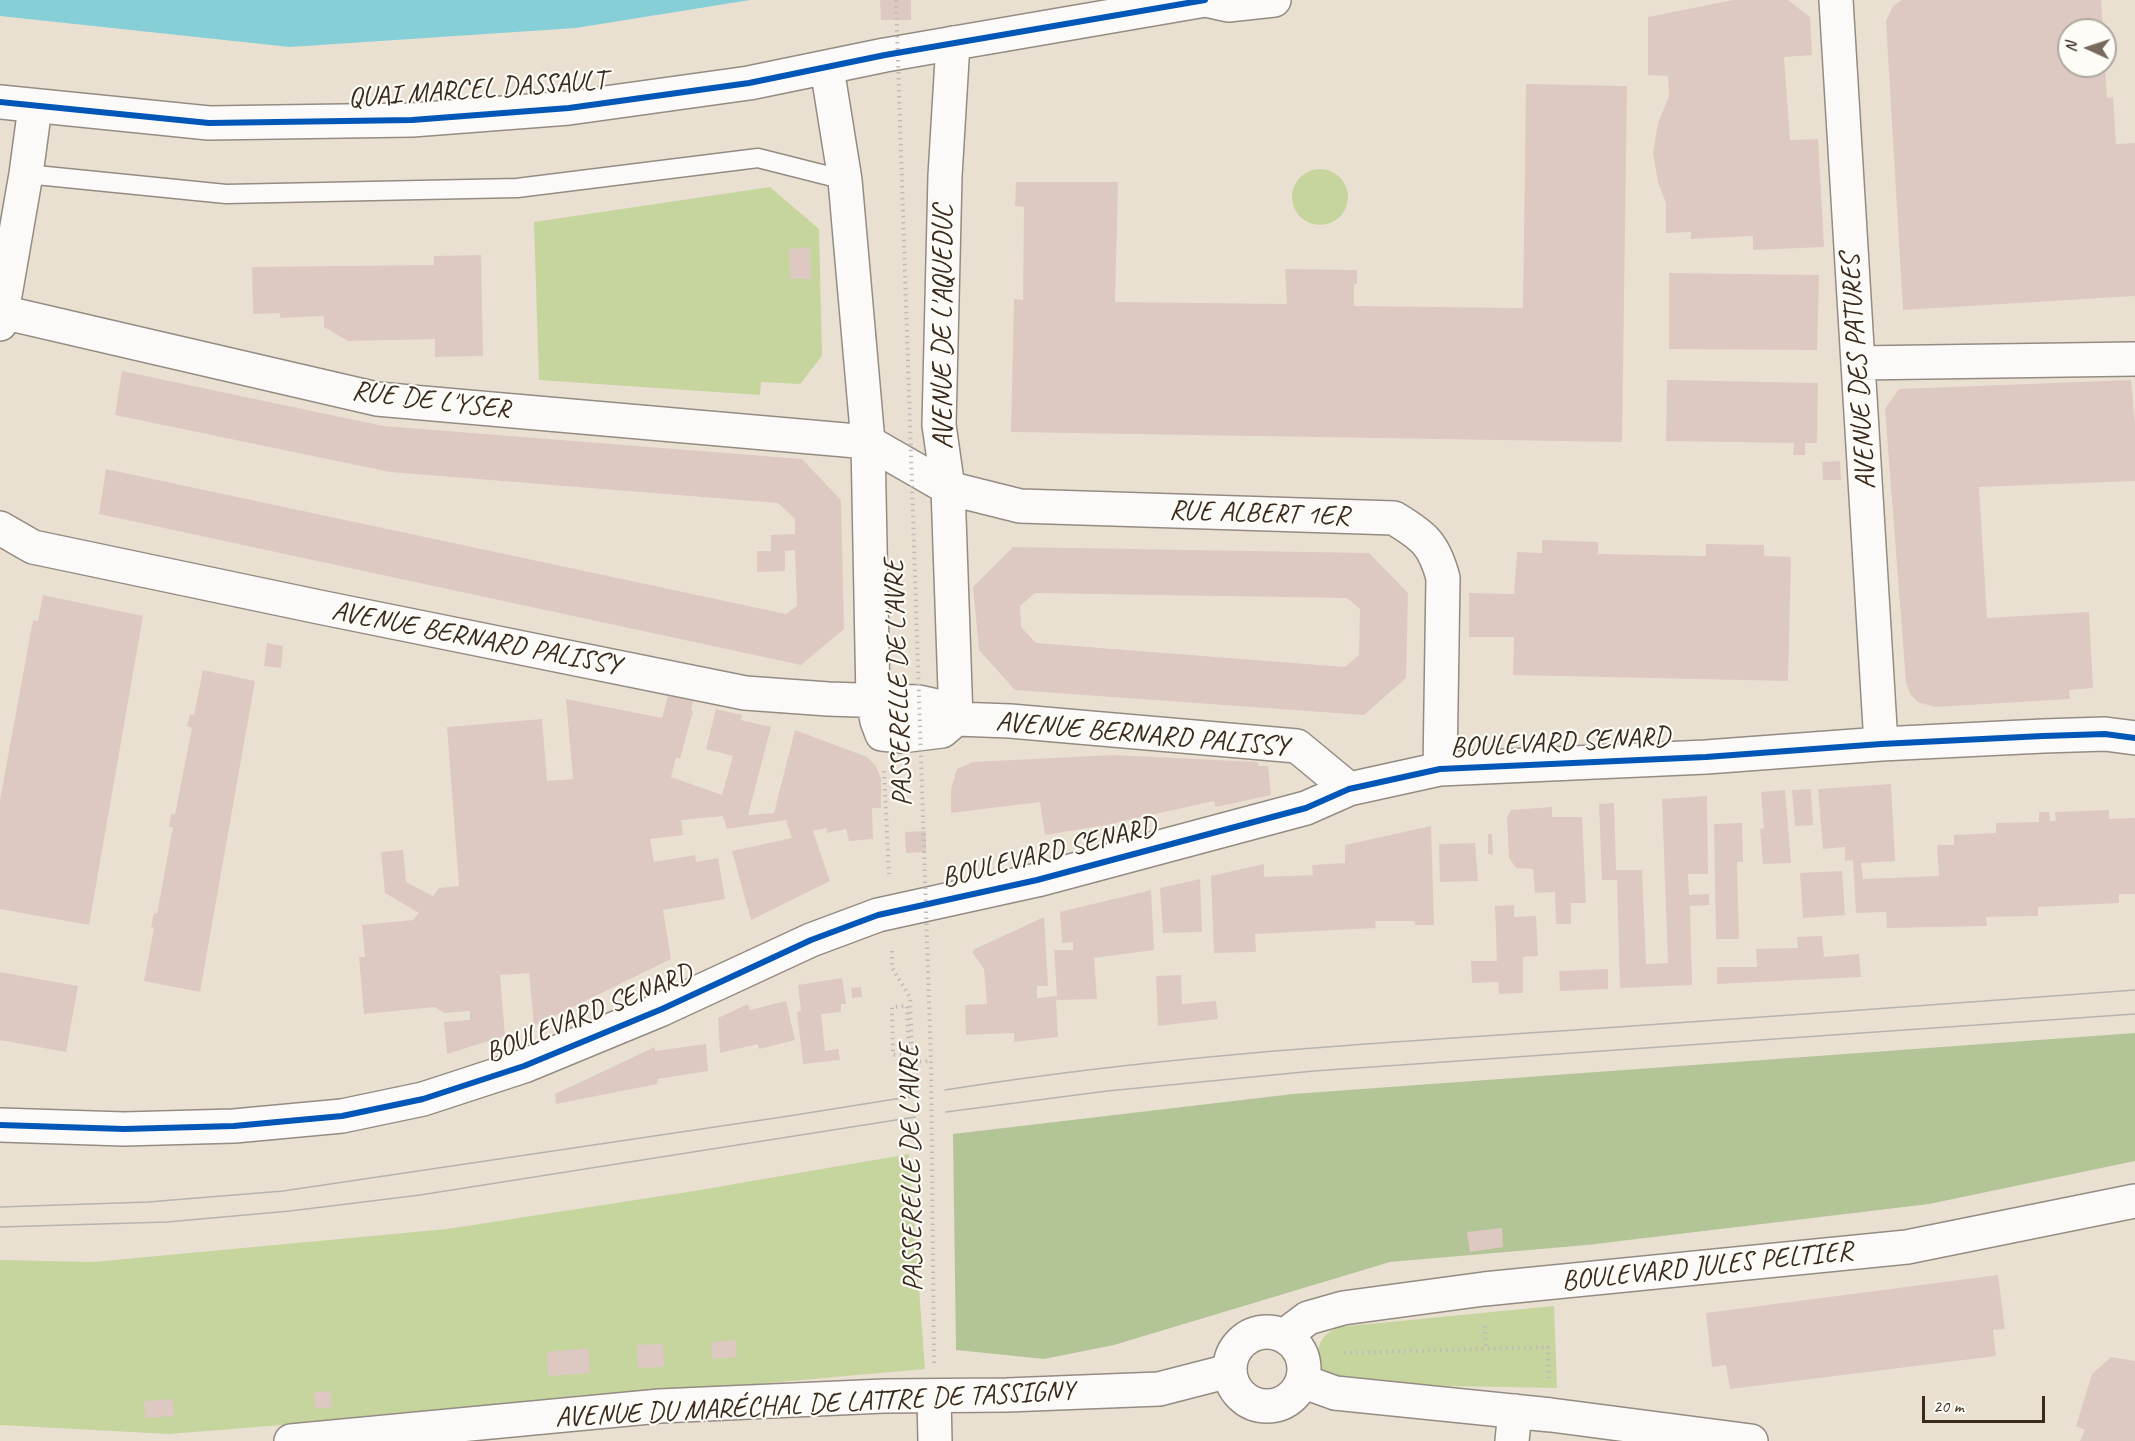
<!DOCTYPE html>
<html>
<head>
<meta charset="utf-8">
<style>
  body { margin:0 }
  #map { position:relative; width:2135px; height:1441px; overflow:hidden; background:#eae0d2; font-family:Caveat,sans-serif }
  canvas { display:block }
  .north { position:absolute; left:2057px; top:18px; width:60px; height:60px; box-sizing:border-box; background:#fdfcf7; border:2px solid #afa8a0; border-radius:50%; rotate:273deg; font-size:16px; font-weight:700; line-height:24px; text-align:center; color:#3b2a1e }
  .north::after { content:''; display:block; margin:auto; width:21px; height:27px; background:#786a5d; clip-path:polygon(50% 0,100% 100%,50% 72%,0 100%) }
  .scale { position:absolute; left:1922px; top:1396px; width:123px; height:27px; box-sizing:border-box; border:3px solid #3b2a1e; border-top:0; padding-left:8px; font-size:18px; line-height:21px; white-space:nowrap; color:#3b2a1e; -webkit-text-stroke:4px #fdfcf7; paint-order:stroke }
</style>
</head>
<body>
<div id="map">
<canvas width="2135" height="1441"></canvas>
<div class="north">N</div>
<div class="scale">20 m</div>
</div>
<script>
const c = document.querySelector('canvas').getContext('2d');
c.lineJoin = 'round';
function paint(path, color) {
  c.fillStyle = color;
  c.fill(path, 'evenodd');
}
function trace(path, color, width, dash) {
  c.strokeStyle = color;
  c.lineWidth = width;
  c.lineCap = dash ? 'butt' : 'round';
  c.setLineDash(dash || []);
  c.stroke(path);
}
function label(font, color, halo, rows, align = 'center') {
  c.font = font + ' Caveat,sans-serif';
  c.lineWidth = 4.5;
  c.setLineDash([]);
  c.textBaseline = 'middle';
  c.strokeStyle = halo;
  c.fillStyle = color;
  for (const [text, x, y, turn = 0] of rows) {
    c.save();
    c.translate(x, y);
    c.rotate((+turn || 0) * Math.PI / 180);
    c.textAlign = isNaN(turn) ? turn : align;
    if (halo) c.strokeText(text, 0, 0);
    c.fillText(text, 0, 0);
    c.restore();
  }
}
const green = new Path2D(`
  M1292 197a28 28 0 1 1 56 0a28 28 0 1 1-56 0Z
  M770,187L819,229L822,356L800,384L761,382L760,395L539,380L534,222Z
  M909,1154L925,1369L408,1415L169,1434L0,1425V1260L93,1262L447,1229L694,1191Z
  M1554,1306L1557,1388L1346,1384C1341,1382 1333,1380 1328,1377C1316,1369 1315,1349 1323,1338C1327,1333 1333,1330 1338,1327Z`);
const forest = new Path2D(`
  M2135,1033V1161L1929,1204L1587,1245L1390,1262L1114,1345L1044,1359L956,1350L953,1134L1293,1094Z`);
const water = new Path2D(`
  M0,0H750L576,28L290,47L0,16Z`);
const building = new Path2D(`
  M880,0H911V20H881Z
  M1733,0H1788L1810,17L1812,55L1784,57L1790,140L1818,139L1824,247L1753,250V236L1691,239V232L1666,233V203L1658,182L1653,153L1658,123L1669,96L1668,76L1648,75V17Z
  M1902,0H2101L2103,30H2069V66H2105L2107,98L2113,97L2116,144L2135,143V296L1903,310L1886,21L1893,6Z
  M1526,84L1627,86L1622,442L1011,432L1014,299L1023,300L1024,207L1015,206L1016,182H1118L1115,302L1287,304L1285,269L1357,270V284H1354V306L1523,308Z
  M810,247L811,279H790L789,249Z
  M481,255L483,356L435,357V339L348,341L324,327V316L280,318V313L253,314L252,267L434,265V256Z
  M1669,273L1819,275L1817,350L1669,349Z
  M122,371L383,426L802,459L841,500L844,629L801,665L99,514L106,469L786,614L797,606L795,550L785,551V571L757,572V551H771V535L795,534V519L778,503L390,472L115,415Z
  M1667,380L1818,383L1817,443H1805V455H1793L1794,443L1666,441Z
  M2131,380L2135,425V481L1979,487L1987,618L2089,612L2093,688L2069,690L2070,699L1935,707L1918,702L1910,694L1906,682L1885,409L1899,389Z
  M1840,461L1841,480H1823L1822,462Z
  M1542,540L1598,542V554L1706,556V544L1764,545V556L1791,557L1788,681L1513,675L1514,637H1469V593L1514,594L1517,552L1542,553Z
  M1013,547L1369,553L1408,593L1406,678L1364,715L1015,690L979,650L973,587ZM1035,593L1347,598L1360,609L1359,655L1345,667L1036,643L1021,627L1020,606Z
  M43,595L143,616L89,925L0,909V800L33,620L38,621Z
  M267,643L283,646L281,668L264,666Z
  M203,670L255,681L200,992L144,981L154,928L151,927L154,913L157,914L173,827H169L171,814H175L192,728L187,726L190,714L194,715Z
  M668,696L693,701L691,710L693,711L680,759L676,758L671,777L722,795L733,756L706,749L716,709L742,715L741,720L771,727L748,815L774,813L795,730L867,757L876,766L881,779V808H872L873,839L849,841L846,829L827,833L826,828L813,831L830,881L751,920L732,851L792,838L786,820L727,829L723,816L681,820L683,835L650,839L654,862L695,855L696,862L718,858L725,899L663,910L671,959L534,1026L529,973L500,975L505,1036L447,1054L444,1022L470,1020V1011L444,1013L435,1007L364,1014L359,957H365L362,925L413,920L419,913L385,893L381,852L403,850L406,882L433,896L439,888L459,886L447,727L542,719L547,781L573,779L566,699L662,718Z
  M1113,755L1257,762L1259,766H1268L1271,795L1216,807L1214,801L1106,825L1045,835L1040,802L951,813V789L957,769L973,762Z
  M1891,784L1895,861L1861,863L1863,879L1939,876L1937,845H1954V835L1996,833V823L2039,822V812H2049L2050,821H2056L2055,812L2109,810V819L2135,818V894H2119V903L2038,907V916L1986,917L1987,926L1887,928L1886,912L1856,913L1853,860L1845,861V847L1823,849L1818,789Z
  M1811,789L1813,825L1795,826L1792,790Z
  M1785,790L1791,863L1763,864L1760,829L1764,828L1761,792Z
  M1707,796L1708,874H1688L1689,895L1709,894V905L1690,906L1692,985L1620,988L1617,880H1602L1599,804L1614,803L1616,870H1642L1646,964L1668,963L1662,799Z
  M1552,807V817H1582L1586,903H1571V924H1556L1555,892L1535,893L1533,869L1516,868L1509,858L1507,818L1511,810Z
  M1742,823L1743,862H1737L1739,939H1716L1714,824Z
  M1431,826L1434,925H1415L1414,921H1375L1376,928L1255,934L1256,952L1214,953L1211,876L1264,864V877L1313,875L1312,865L1345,863V845Z
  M926,831V852L906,853L905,832Z
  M1488,834H1492L1493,855L1488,854Z
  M1475,843L1478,881L1440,882L1439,844Z
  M1842,871L1845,915L1803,918L1800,873Z
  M1200,879L1202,932L1163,933L1160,888Z
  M1151,890L1154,950L1094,958L1097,999L1056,1000L1058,1037L1014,1042V1033L966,1035L965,1005L987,1004L984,969L972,952L975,949L1044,917L1048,986H1037V998L1057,996L1054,950H1073V942L1062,943L1060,912Z
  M1514,905V917L1536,916L1538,956L1523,957V993L1499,994L1498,982L1472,983L1471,961H1497L1495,906Z
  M1822,936L1824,957L1859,954L1861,977L1717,984V967H1757L1756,949L1798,948L1797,937Z
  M1608,969V989L1560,991L1559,971Z
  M0,972L78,986L66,1052L0,1040Z
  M1181,975L1182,1004L1216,1001L1218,1019L1158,1026L1156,976Z
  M842,978L846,1004H841V1012L821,1014L825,1051L838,1049L840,1060L803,1064L797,1012L801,1011L798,985Z
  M861,987L862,997L852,998L851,988Z
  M786,1001L795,1040L759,1049L758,1044L720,1053L718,1018L748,1004L750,1010Z
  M706,1044L708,1071L658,1079L657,1084L556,1104L555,1094L655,1047V1051Z
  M1502,1228L1503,1247L1470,1252L1467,1232Z
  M1998,1275L2005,1329L1993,1330L1996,1356L1730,1389L1726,1365L1712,1367L1706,1313Z
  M736,1340L737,1357L712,1359L711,1342Z
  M663,1344L664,1367L638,1368L637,1345Z
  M589,1348L590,1373L548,1376L547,1352Z
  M2111,1357L2135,1361V1441H2080L2085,1430L2076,1426L2092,1374Z
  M330,1391L332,1407L315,1409L314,1392Z
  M173,1399L174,1416L145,1418L144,1401Z`);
const path = new Path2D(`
  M884,771L889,874
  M892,951V968L910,997L912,1055H893L892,1007L907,1006L909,1062L931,1061
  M1485,1326L1486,1349
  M1344,1353L1548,1347L1549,1378`);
const service = new Path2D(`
  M26,174L226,194L517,188L758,158L845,180`);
const minor = new Path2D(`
  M1836,0L1881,744
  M953,43L945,176L939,425L948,488L956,719L1010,721L1297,746L1349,789
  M2,312L377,399L868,442L948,488L1020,506L1394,518C1424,536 1434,544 1443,578L1440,769
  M0,324L26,174L35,107
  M1858,363L2135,359
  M0,528L33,547L319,607L745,693L828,699L919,702L937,706L956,719L942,731L901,736L882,734L877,721L873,700L868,442L845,180L827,68
  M0,1125L124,1129L234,1126L342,1116L423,1099L524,1066L662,1009L811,940L878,915L1037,880L1306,808L1349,789L1440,769L1706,757L1881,744L2043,736L2105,734L2135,738
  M1230 1369a37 37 0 1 1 74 0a37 37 0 1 1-74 0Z
  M1284,1336L1308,1318L1343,1308L1484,1289L1907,1247L2135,1201
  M1302,1381L1335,1393L1551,1415L1751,1441
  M934,1396L935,1441
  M291,1441L660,1406L884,1396L1007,1395L1159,1389L1229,1371
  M1512,1441L1515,1411`);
const primary = new Path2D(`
  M1205,0L1228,5L1274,0
  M0,102L209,123L412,120L569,108L749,83L885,55L1205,0`);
const tram = new Path2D(`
  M945,1090C1148,1057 1355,1044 1560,1031C1752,1018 1943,1004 2135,990
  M946,1112L1107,1091L1314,1071L2135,1014
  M0,1207L148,1202L283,1191L789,1116L914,1096
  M0,1227L167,1222L290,1211L420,1195L915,1117`);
const pathBridge = new Path2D(`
  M896,0L931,1061L934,1364`);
const cycleway = new Path2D(`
  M0,102L209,123L412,120L569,108L749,83L885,55L1205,0
  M0,1125L124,1129L234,1126L342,1116L423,1099L524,1066L662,1009L811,940L878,915L1037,880L1306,808L1349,789L1440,769L1706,757L1881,744L2043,736L2105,734L2135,738`);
const streetNames = [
  ["QUAI MARCEL DASSAULT",477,90,-4],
  ["AVENUE DE L'AQUEDUC",944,327,-90],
  ["AVENUE DES PATURES",1859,372,-94],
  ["RUE DE L'YSER",431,401,7],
  ["RUE ALBERT 1ER",1259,514,2],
  ["AVENUE BERNARD PALISSY",476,639,11],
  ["PASSERELLE DE L'AVRE",899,683,-92],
  ["AVENUE BERNARD PALISSY",1142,735,5],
  ["BOULEVARD SENARD",1560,743,-3],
  ["BOULEVARD SENARD",1049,853,-14],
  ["BOULEVARD SENARD",589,1014,-22],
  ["PASSERELLE DE L'AVRE",912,1168,-91],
  ["BOULEVARD JULES PELTIER",1707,1267,-6],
  ["AVENUE DU MARÉCHAL DE LATTRE DE TASSIGNY",815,1405,-3]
];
paint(green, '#c6d49e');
paint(forest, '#b3c597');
paint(water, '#87cfd6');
paint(building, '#ddc9c2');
trace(service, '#948b82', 21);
trace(minor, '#948b82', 36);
trace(primary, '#948b82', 36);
trace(path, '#c0bbb8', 4, [1.5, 4.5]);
trace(service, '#fcfaf8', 18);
trace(minor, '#fcfaf8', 33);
trace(primary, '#fcfaf8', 33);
trace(tram, '#b6b3af', 1.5);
trace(pathBridge, '#c0bbb8', 4, [1.5, 4.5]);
trace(cycleway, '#0057b8', 6);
label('28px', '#3b2a1e', '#fdfcf7', streetNames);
</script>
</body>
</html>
